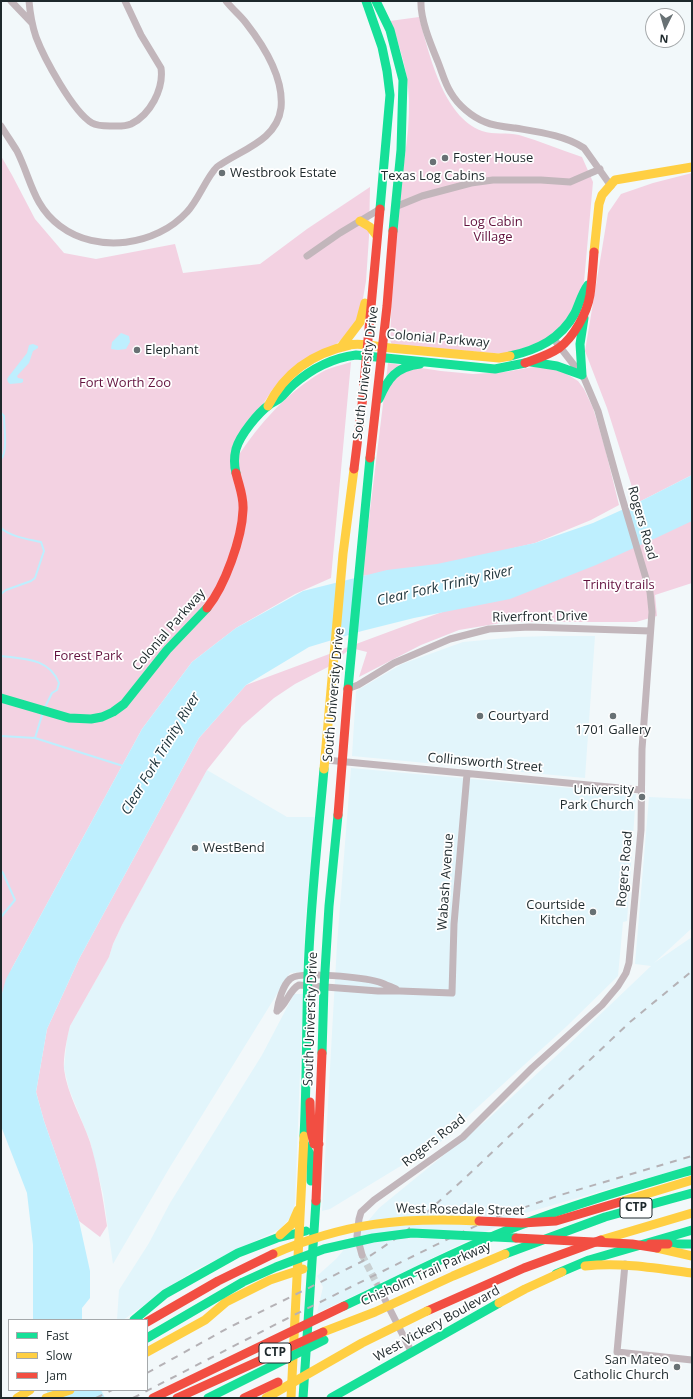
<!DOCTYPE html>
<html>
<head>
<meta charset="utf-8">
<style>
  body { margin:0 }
  #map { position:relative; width:693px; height:1399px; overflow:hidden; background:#f2f8fa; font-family:"Open Sans",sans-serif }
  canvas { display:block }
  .frame { position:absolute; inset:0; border:2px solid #1e292c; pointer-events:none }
  .legend { position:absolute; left:8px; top:1319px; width:140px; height:72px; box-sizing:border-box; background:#fff; border:1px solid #a5a9ab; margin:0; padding:5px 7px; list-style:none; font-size:12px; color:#1e292c }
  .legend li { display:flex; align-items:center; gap:8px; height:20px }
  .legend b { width:20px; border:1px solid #a5a9ab }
  .north { position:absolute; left:645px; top:8px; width:40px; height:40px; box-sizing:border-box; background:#fff; border:1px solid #a5a9ab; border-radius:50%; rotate:185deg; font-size:11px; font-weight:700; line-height:16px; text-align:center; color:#1e292c }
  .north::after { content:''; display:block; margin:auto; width:14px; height:18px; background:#687174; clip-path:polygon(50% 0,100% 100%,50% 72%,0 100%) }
</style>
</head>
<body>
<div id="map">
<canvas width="693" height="1399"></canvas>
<div class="frame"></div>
<ul class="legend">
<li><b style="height:5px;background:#16e098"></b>Fast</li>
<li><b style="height:5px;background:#ffcf43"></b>Slow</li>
<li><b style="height:5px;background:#f24e42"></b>Jam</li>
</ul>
<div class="north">N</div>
</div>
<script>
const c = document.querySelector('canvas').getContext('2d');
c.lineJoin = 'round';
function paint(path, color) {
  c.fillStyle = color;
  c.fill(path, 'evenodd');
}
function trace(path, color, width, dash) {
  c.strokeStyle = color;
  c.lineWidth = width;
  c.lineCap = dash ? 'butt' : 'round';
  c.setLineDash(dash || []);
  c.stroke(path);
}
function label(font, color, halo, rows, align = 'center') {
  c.font = font + ' "Open Sans",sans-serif';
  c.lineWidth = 3.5;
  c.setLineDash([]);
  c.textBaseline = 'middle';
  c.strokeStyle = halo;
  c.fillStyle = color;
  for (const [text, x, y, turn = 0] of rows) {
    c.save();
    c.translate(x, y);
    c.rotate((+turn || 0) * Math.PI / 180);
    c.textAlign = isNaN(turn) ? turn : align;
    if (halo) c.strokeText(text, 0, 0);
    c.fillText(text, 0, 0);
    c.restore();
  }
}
const built = new Path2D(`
  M550,636H595L585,778L352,756L356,691L402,664L463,642L517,637Z
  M351,768L636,794L627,921L623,922L618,976L567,1026L469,1115L450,1136L330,1209L322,1211L337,944Z
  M207,770L287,817H316L305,922L303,972L290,973L170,1167L113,1264L103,1193L95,1163L90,1141L69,1089L64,1068L67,1038L70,1026L109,957L113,944L122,925Z
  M649,797L692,799L691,929L654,963L692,937V1166L626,1184L522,1214L402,1273L317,1313L323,1287L317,1276L336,1259L379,1208L488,1119L567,1046L651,966L635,964Z
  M294,994H303L295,1203L291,1217L280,1229L193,1271L123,1320H117L119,1290L149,1243L170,1203L262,1055Z`);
const green = new Path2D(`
  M419,17C429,53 443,117 482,131C494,135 507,132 519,135C540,141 561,150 582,157L593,182L584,282L579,299L571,315L552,335L538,343L506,354L392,345L390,340C392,298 393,255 397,212C401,175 410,138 409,100C408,72 400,46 390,21Z
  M1,156L12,175L35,219L64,253L96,259L175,244L183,273L260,264L307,229L370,187L369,237L366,281L360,316L343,339L272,390L260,409L231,467C254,430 284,394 322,372C331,367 342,365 351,362L331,578L295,594L236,628L192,662L142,729L12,968L1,997Z
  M692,173V475L637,503L607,408L585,351L608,213L621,194L653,183Z
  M388,363L441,371L473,374L505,372L539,366L562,371L578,381L584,389L593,408L605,448L619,505L591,520L535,543L438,566L362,576Z
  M692,519V583L655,595L657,616L636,622H507L459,630L421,645L359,677L367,652L351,648L328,667L295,684L274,698L242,726L207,770L122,925L113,944L109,957L70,1026C67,1038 63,1057 64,1069C67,1094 82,1118 90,1142C98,1169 103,1198 107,1226L100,1237L79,1221L44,1121L36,1092L47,1029L79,959L199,738L246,685Z`);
const water = new Path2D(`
  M121,333L129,336L130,342L126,349L118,350L111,349L112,342Z
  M33,344L38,346V348L33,351L29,363L17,376L18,378L23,379V382L21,383L10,384L8,382L7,379L9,376L27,353L29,345Z
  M692,475V521L656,538L596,565L510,599L414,618L362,631L309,647L246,685L199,738L79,959L47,1029L36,1092L44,1121L79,1221L90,1271V1298L82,1308V1320H33V1245L27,1193L1,1126V997L6,979L142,729L192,662L236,628L303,591L387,570L437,564L535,543L593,523L637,503Z
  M46,1390H101L105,1398H50Z`);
const stream = new Path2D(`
  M1,413L4,416C4,427 8,452 1,459
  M1,528C11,537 28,539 41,542L44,551L35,578L31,581L6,590L1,594
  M1,656C24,659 49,658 59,683L57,690L52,693L45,707
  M43,712L35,738L123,766
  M1,736L35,738
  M1,871L3,873L15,900L1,917`);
const streetTunnel = new Path2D(`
  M362,1255L377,1284`);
const street = new Path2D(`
  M11,1L32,23
  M29,1C30,13 32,25 36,37C44,58 73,112 92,123C97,126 104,126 110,126C117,126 124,127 131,124C150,115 164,89 161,68L141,35L125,1
  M421,1C420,19 431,45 438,62C442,72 445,84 451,93C458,105 472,117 485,122C494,126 505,127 515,128C538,132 564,135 584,148L611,186
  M1,126C6,134 12,143 17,151C31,179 33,206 60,226C97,254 156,246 187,212C198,201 207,176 217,167C240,150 277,141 281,108C284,79 264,46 246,23C240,15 232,9 226,1
  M395,207L422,196L471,183L493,180H541L570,182L600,169
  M307,256L340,233L380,209
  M347,689L358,685L394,663L450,639L489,629L530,627L650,631
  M326,760L641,790
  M277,1011C287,1004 289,990 299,985L378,991H400L452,993L454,924L467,774
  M277,1011C278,1002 283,985 290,979C299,970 365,978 379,982C385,984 391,987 396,989
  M362,1255L357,1236L359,1219L361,1212L374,1200L463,1137L532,1068L602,1005L618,986L626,973L629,963L641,830L642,749L652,612L650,592L621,494L598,411L584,378L553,338
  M625,1264L617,1352L692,1360
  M378,1286L412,1353`);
const fast = new Path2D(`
  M366,1L382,47L387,71L390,95L380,209
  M376,1L390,30L403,80L401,150L393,231
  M510,356C537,350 561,339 575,313C579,304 582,293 588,285
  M531,362L557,366L582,375L580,344L584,318
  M379,399C388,378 396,367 420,364
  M236,473C234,465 234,457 236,449C240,435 258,413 269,405C273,402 277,401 280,398C285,394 288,389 293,385C311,369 332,358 356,355L495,369L525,363
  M348,689L370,458
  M1,698L69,718L91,719L102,717L113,712L124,704L167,650L207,608
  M322,1053L324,987L329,906L338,815
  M304,1136C307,1082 306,1028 308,975C310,906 318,837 324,769
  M304,1143L311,1156V1181
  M668,1244H692
  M505,1254L605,1217L692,1193
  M556,1274L589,1260L692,1230
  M344,1306C402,1279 458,1249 518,1226C575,1204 634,1187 692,1170
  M134,1320L165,1294L238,1253L277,1238L306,1231
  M303,1398L316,1201
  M331,1398L499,1303`);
const slow = new Path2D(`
  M360,221L370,227L377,236
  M594,252L599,204L602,195L615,180L692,167
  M341,347L360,322L365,303
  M268,406C285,372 313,353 350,345C360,342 379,347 390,348C426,351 463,355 499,358L510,356
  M324,769L343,554L354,469
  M280,1235L292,1224L298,1210
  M601,1240L692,1213
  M657,1248L692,1256
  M585,1266C621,1262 656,1268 692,1273
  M499,1303L525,1289L562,1272
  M147,1352L205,1320L226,1302L270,1280L303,1269
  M17,1398L30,1390
  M46,1398L70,1390
  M291,1398L304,1136`);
const jam = new Path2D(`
  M525,363C536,359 549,355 559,348C574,337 587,313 590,295C592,281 593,266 594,252
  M370,458L387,306L393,231
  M354,469L362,405L380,209
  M207,608C225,586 242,538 243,510C244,497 239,486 236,473
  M338,815L348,689
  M310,1102L311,1131L314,1144H319
  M316,1201L322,1053
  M427,1311L524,1268L601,1240
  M153,1398L344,1306`);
const rail = new Path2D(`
  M147,1373L228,1328L361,1262L404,1233L465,1178L630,1022L692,971
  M96,1398L112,1390
  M133,1398L292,1316L452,1237L491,1219L557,1196L692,1156`);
const fastBridge = new Path2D(`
  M147,1338L243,1282L276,1267L324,1249L373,1238L412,1233L516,1238
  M208,1398L324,1340`);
const slowBridge = new Path2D(`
  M620,1202L692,1180
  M273,1254C345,1223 401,1217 479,1221
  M323,1332L375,1312L453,1276L505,1254
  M266,1398L362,1343L427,1311`);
const jamBridge = new Path2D(`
  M479,1221L522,1223L556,1221L620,1202
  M516,1238L632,1244L657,1248
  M650,1244H668
  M147,1322L218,1281L273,1254
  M177,1398L323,1332
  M244,1398L278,1382`);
const markers = [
  [445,158,4,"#687174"],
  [433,162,4,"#687174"],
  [222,173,4,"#687174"],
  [137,350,4,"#687174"],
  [480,716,4,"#687174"],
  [613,716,4,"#687174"],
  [642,797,4,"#687174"],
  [195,848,4,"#687174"],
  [593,912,4,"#687174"],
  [677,1367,4,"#687174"]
];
const shields = [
  [636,1208,32],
  [275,1353,32]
];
const shieldNames = [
  ["CTP",636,1208],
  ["CTP",275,1353]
];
const poiNames = [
  ["Foster House",453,158],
  ["Westbrook Estate",230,173],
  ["Texas Log Cabins",433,176,"center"],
  ["Elephant",145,350],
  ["Courtyard",488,716],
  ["1701 Gallery",613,730,"center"],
  ["University",634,790,"right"],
  ["Park Church",634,805,"right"],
  ["WestBend",203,848],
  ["Courtside",585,905,"right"],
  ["Kitchen",585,920,"right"],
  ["San Mateo",669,1360,"right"],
  ["Catholic Church",669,1375,"right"]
];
const parkNames = [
  ["Log Cabin",493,222],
  ["Village",493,237],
  ["Fort Worth Zoo",125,383],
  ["Trinity trails",619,585],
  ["Forest Park",88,656]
];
const streetNames = [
  ["Colonial Parkway",438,339,5],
  ["South University Drive",366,373,-83],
  ["Rogers Road",642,523,74],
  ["Riverfront Drive",540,617,-1],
  ["Colonial Parkway",169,630,-49],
  ["South University Drive",334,695,-85],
  ["Collinsworth Street",485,763,5],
  ["Rogers Road",625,869,-85],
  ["Wabash Avenue",446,882,-86],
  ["South University Drive",311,1019,-88],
  ["Rogers Road",434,1141,-38],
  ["West Rosedale Street",460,1210,1],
  ["Chisholm Trail Parkway",426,1274,-24],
  ["West Vickery Boulevard",437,1324,-29]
];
const waterNames = [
  ["Clear Fork Trinity River",445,586,-13],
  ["Clear Fork Trinity River",161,754,-59]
];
paint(built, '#e2f5fb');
paint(green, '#f3d2e2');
paint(water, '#beeffe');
trace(stream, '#beeffe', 2);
trace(streetTunnel, '#c8cfd1', 7, [7, 3.5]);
trace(street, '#c2b6bb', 7);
trace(fast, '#16e098', 9);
trace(slow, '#ffcf43', 9);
trace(jam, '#f24e42', 9);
trace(rail, '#b5b2b6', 2, [7, 7]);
trace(fastBridge, '#16e098', 9);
trace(slowBridge, '#ffcf43', 9);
trace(jamBridge, '#f24e42', 9);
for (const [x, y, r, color] of markers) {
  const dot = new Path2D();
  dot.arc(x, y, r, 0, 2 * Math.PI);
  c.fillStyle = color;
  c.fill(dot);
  trace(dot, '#fff', 1.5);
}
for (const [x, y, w] of shields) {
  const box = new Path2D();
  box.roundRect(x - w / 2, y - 10, w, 20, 3);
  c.fillStyle = '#fff';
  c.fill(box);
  trace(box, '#1e292c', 1);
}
label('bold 12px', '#1e292c', null, shieldNames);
label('13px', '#1e292c', '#fff', poiNames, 'left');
label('13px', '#62123e', '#fff', parkNames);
label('13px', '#1e292c', '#fff', streetNames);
label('italic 14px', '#20363d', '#fff', waterNames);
</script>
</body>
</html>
